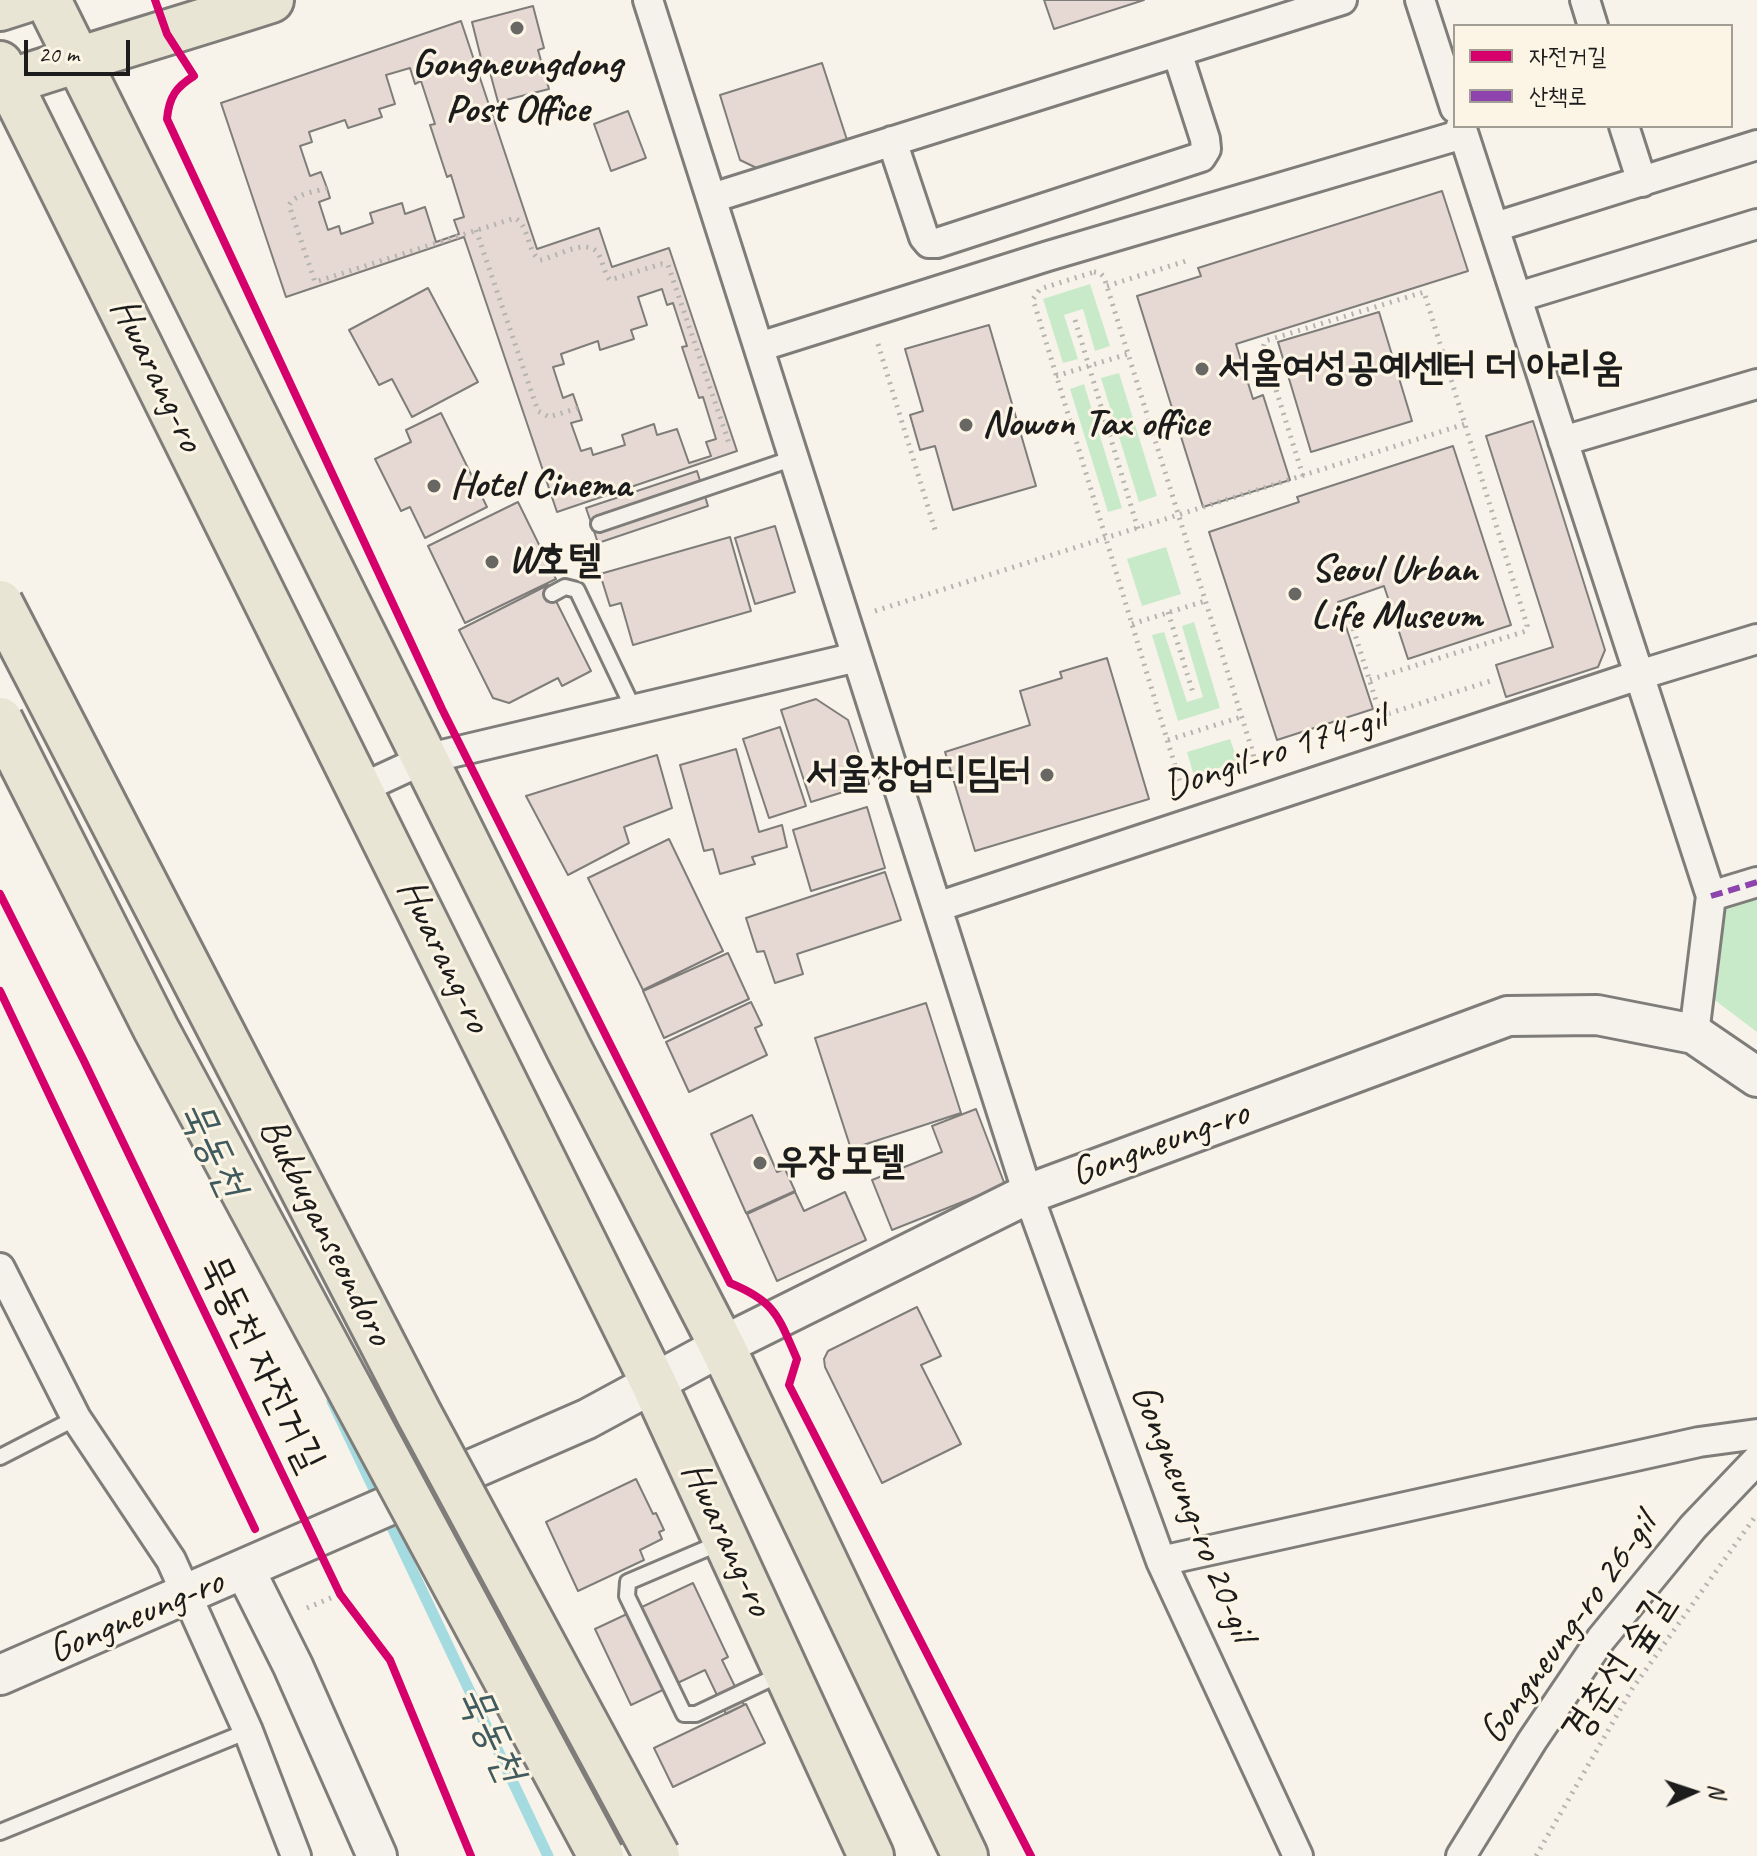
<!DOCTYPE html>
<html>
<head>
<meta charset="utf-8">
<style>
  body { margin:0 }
  #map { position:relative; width:1757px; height:1856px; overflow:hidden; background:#f7f3ea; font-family:Caveat,"Poor Story",sans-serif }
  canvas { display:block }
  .legend { position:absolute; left:1453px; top:24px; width:280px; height:104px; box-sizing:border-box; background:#fcf5e5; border:2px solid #a29e95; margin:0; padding:10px 14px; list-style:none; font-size:24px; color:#1c1c1c }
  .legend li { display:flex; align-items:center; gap:16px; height:40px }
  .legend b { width:40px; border:2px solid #a29e95 }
  .north { position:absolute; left:1653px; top:1752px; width:80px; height:80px; -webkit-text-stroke:6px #fcf5e5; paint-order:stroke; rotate:87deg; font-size:22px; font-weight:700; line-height:32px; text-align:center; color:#1c1c1c }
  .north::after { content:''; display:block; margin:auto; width:28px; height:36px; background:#1c1c1c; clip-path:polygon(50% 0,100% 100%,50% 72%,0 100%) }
  .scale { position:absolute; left:24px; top:40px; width:106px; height:36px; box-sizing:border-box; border:4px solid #1c1c1c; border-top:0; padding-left:10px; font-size:24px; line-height:28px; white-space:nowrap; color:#1c1c1c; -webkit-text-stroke:6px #fcf5e5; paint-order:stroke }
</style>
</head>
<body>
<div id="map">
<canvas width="1757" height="1856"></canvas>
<ul class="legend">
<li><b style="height:10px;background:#d6006c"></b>자전거길</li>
<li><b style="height:10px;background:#8e44ad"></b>산책로</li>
</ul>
<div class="north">N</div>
<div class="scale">20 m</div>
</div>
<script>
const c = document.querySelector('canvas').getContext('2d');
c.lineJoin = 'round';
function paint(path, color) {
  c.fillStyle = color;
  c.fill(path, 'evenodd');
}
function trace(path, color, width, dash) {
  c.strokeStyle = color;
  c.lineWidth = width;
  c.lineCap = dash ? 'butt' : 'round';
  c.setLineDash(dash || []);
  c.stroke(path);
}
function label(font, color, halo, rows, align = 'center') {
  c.font = font + ' Caveat,"Poor Story",sans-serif';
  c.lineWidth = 6;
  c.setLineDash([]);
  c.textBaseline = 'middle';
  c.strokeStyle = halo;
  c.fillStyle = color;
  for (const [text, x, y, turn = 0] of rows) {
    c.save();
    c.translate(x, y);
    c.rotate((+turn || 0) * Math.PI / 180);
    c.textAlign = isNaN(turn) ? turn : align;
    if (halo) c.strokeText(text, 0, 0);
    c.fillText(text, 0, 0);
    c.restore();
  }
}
const green = new Path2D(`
  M1090,284L1110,346L1095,351L1083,309L1064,315L1078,359L1063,363L1043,299Z
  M1119,373L1157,496L1139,502L1101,378Z
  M1084,384L1122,508L1108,512L1070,389Z
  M1166,547L1181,594L1142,606L1127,559Z
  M1194,622L1220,708L1178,721L1152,635L1164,632L1187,702L1203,697L1182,626Z
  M1230,739L1238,762L1194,776L1187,752Z
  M1757,895V1032L1712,998L1724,903Z`);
const stream = new Path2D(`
  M332,1401L548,1856`);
const building = new Path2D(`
  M1044,0H1144L1054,29Z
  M533,6L544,48L538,50L549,89L498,102L488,65L483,66L472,22Z
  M461,21L537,249L599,228L612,267L669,248L737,451L557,512L464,237L286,297L221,103Z
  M822,63L848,143L763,171L740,160L720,95Z
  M410,68L415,84L421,81L435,124L430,125L447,177L451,175L464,217L454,220L459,234L436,242L425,207L405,214L402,203L370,213L373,223L341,234L339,226L328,230L319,202L330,198L327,188L321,172L310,176L300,146L312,142L309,132L345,120L348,128L382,117L379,109L395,104L386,75Z
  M628,111L646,158L611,171L594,124Z
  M1442,191L1468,271L1236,344L1253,399L1263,395L1290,480L1203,507L1137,296L1201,276L1198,268Z
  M428,288L478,382L412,417L392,379L379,385L349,330Z
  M662,289L667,305L673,303L687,346L682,347L699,398L703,397L716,439L706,442L711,456L689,463L677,429L657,435L654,424L622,435L625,445L593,455L591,448L581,451L571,423L582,420L573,394L563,398L553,367L564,364L561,354L598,341L600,350L634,339L631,330L647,325L638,297Z
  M1379,312L1412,421L1311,452L1278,342Z
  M989,325L1036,486L953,510L935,446L920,450L910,415L923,411L905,349Z
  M441,413L487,507L425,538L410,507L401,511L375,459L411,442L406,430Z
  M1533,421L1605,650L1598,667L1506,697L1496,665L1553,647L1486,436Z
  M1453,446L1511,625L1408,659L1384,586L1338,602L1373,709L1277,740L1209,532L1299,502L1297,497Z
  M697,471L708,506L598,543L586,508Z
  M518,502L556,579L465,623L428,546Z
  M775,526L795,592L755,604L735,538Z
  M730,537L751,611L633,645L621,603L610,606L600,574Z
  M548,585L591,671L562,686L558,678L509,703L493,698L459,630Z
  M1107,658L1149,799L975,851L945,752L1030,725L1020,691L1062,678L1060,672Z
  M816,699L848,720L869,784L811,802L781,710Z
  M780,727L806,806L769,818L743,739Z
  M736,749L759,832L782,825L787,847L752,857L755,864L720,874L713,849L704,851L680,765Z
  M657,755L672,808L624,827L629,843L568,875L526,796Z
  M867,807L885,868L811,891L793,830Z
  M669,839L723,951L643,990L588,878Z
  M885,872L901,920L797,954L803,974L775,983L764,951L757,952L746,918Z
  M728,953L749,999L664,1038L643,991Z
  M751,1002L762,1025L755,1028L767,1055L689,1092L666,1042Z
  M926,1003L961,1113L851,1149L815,1038Z
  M976,1109L1005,1185L892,1230L872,1180L942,1152L932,1126Z
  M752,1115L777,1172L785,1169L795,1191L746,1213L711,1134Z
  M795,1192L804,1211L845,1192L866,1240L777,1281L747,1214Z
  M917,1307L941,1356L921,1365L961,1444L882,1483L825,1367L824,1359L828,1351Z
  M636,1479L653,1514L656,1513L664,1530L659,1532L662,1539L640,1550L644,1560L578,1591L546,1522Z
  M693,1583L728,1657L722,1660L744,1705L726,1714L705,1670L631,1705L595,1629Z
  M746,1704L765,1743L673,1787L654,1748Z`);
const path = new Path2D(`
  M327,188C315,192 296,193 289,205L315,282L515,218C530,227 526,250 540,260C554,258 583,239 596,251C603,258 603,272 610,280L661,264L668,265L730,446
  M476,230L538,411L549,417L578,408
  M1094,272L1100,273L1104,277L1253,753L1254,760L1246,767L1185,786L1180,782L1033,299L1040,289Z
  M1107,286L1186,261
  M1075,320L1138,529
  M878,344L936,533
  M1056,376L1128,354
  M1303,476L1263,348L1265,341L1424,292L1527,625L1526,631L1520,633L1369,680
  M1346,606L1384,726
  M875,611L1465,424
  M1168,612L1194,696
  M1132,624L1205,601
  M1381,716L1490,681
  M1168,740L1241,717
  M307,1608L340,1594
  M1536,1856L1632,1689L1757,1514`);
const lane = new Path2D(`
  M599,524L794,458
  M552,594L565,587L577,590L634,710
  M0,1457L76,1418
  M722,1542L628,1582L627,1596L684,1714H696L781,1674
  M0,1832L248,1731`);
const street = new Path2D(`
  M648,0L1028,1194L1161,1561L1298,1856
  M1420,0L1455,108
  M1585,0L1593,26
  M1461,126L1711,896L1694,1034
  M1624,126L1642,182
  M892,141L924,237L929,243H937L1201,157L1206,149L1205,139L1177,52
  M712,198L1342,0
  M1495,227L1757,145
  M1518,297L1757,224
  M759,347L1048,256L1463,134
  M1563,441L1757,384
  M360,789L425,759L857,657
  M1711,896L1757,882
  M937,907L1639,675L1757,639
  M0,1268L76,1418L171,1560L248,1731L296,1856
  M1161,1561L1699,1442L1757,1434
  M1461,1856L1532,1741L1601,1639L1693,1527L1757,1460`);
const secondary = new Path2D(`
  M245,1570L293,1666L377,1856
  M0,1675L587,1419L722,1346L1028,1194L1508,1016L1597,1015L1694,1034L1757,1077`);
const primary = new Path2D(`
  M48,0L569,1049L722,1346L965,1856
  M0,8L25,0
  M0,64L653,1382L871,1856
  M0,85C90,55 181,29 271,0`);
const highwayBridge = new Path2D(`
  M0,603L419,1414L657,1856
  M0,720L156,1029L601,1856`);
const quiet = new Path2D(`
  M1711,896L1757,882`);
const cycleway = new Path2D(`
  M155,0L167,34L194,76C176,87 169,97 167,119L442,709L730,1283C776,1302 778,1316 797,1359L789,1385L1031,1856
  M0,894L84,1061L340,1594L390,1660L471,1856
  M0,991L255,1529`);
const markers = [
  [517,28,8,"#696764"],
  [1202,369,8,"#696764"],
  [966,425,8,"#696764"],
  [434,486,8,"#696764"],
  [492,562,8,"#696764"],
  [1295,594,8,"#696764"],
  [1047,775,8,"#696764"],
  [760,1163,8,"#696764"]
];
const poiNames = [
  ["Gongneungdong",517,65,"center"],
  ["Post Office",517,111,"center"],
  ["서울여성공예센터 더 아리움",1218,369],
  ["Nowon Tax office",982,425],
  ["Hotel Cinema",450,486],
  ["W호텔",508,562],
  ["Seoul Urban",1311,571],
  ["Life Museum",1311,617],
  ["서울창업디딤터",1031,775,"right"],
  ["우장모텔",776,1163]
];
const streetNames = [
  ["Hwarang-ro",156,375,64],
  ["Dongil-ro 174-gil",1275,753,-18],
  ["Hwarang-ro",443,956,64],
  ["Gongneung-ro",1160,1144,-20],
  ["Bukbuganseondoro",325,1232,63],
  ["묵동천 자전거길",261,1364,64],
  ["Gongneung-ro 20-gil",1192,1513,68],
  ["Hwarang-ro",726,1539,65],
  ["Gongneung-ro",136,1617,-23],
  ["Gongneung-ro 26-gil",1569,1629,-54],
  ["경춘선 숲길",1619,1667,-57]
];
const waterNames = [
  ["묵동천",212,1149,65],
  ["묵동천",490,1734,65]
];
paint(green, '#c8eac9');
trace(stream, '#a4dbe0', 11);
paint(building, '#e6d9d4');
trace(building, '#7f7d79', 2);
trace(lane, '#7f7d79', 20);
trace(street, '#7f7d79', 34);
trace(secondary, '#7f7d79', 44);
trace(primary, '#7f7d79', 50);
trace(path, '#b6b4af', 5, [2, 6]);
trace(lane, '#f5f2ec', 14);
trace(street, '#f5f2ec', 28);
trace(secondary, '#f5f2ec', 38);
trace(primary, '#e9e5d5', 44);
trace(highwayBridge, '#7f7d79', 50, []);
trace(highwayBridge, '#e9e5d5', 44);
trace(quiet, '#8e44ad', 6, [12, 6]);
trace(cycleway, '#d6006c', 8);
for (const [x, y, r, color] of markers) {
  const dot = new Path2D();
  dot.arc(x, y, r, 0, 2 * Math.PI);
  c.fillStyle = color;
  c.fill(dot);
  trace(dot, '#fcf5e5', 3);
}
label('bold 40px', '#1c1c1c', '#fcf5e5', poiNames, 'left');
label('40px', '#1c1c1c', '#fcf5e5', streetNames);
label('italic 42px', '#3f5b5f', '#fcf5e5', waterNames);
</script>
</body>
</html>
